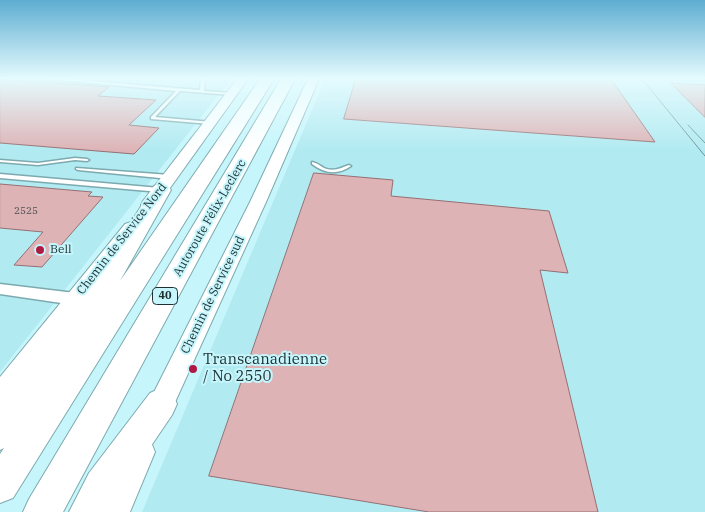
<!DOCTYPE html>
<html>
<head>
<meta charset="utf-8">
<style>
  body { margin:0 }
  canvas { display:block; background:#c6f6fc }
</style>
</head>
<body>
<canvas width="705" height="512"></canvas>
<script>
const c = document.querySelector('canvas').getContext('2d');
c.lineJoin = 'round';
function paint(path, color) {
  c.fillStyle = color;
  c.fill(path, 'evenodd');
}
function trace(path, color, width, dash) {
  c.strokeStyle = color;
  c.lineWidth = width;
  c.lineCap = dash ? 'butt' : 'round';
  c.setLineDash(dash || []);
  c.stroke(path);
}
function label(font, color, halo, rows, align = 'center') {
  c.font = font + ' "IBM Plex Serif",serif';
  c.lineWidth = 4;
  c.setLineDash([]);
  c.textBaseline = 'middle';
  c.strokeStyle = halo;
  c.fillStyle = color;
  for (const [text, x, y, turn = 0] of rows) {
    c.save();
    c.translate(x, y);
    c.rotate((+turn || 0) * Math.PI / 180);
    c.textAlign = isNaN(turn) ? turn : align;
    if (halo) c.strokeText(text, 0, 0);
    c.fillText(text, 0, 0);
    c.restore();
  }
}
const built = new Path2D(`
  M0,79H231L0,372Z
  M325,79H705V512H142Z`);
const building = new Path2D(`
  M0,79L109,87L98,96L156,100L129,125L159,128L134,154L0,143Z
  M356,79H611L655,142L344,119Z
  M671,83L705,85V117Z
  M314,173L393,180L391,196L549,211L568,273L540,270L598,512H429L209,476Z
  M0,184L92,192L88,196L103,197L42,267L14,265L43,232L0,228Z`);
const lane = new Path2D(`
  M46,79H66L200,90L201,79H205L204,91L232,93L234,94L232,95L180,91L155,117L212,122V124H210L151,119V117L176,91Z
  M75,158L87,159L89,160L87,161L75,160L38,165L0,162V160L38,163Z
  M312,162C317,163 319,165 324,168C333,172 341,168 349,165L351,166C338,175 325,174 312,164Z
  M76,168L170,175L173,177L170,179L78,170L76,169Z
  M0,174L160,188L163,190L160,192L0,178Z`);
const street = new Path2D(`
  M0,284L75,293L80,295L82,299L80,303L75,305L0,294Z`);
const secondary = new Path2D(`
  M237,79H248L155,209L149,210L143,209L141,205L143,201Z
  M308,79H319L266,202L166,422L157,426L148,422L144,413L148,404L250,202Z
  M131,222L137,224L140,228L137,232L9,406L0,409V377L125,224Z
  M141,438L151,442L155,452L130,512H100L131,442Z`);
const highway = new Path2D(`
  M260,79H274L13,498L0,503V454L4,448L0,450V405L101,269L154,186L161,184L168,186L171,190L120,281Z
  M281,79H295L63,512H23L29,499Z
  M161,388L172,393L177,404L172,415L115,499L108,512H69L89,473L150,393Z`);
const tram = new Path2D(`
  M642,79L705,156
  M688,125L705,143`);
const markers = [
  [40,250,5,"#ae1a42"],
  [193,369,5,"#ae1a42"]
];
const numberNames = [
  ["2525",26,211]
];
const shields = [
  [165,296,25]
];
const shieldNames = [
  ["40",165,296]
];
const streetNames = [
  ["Autoroute Félix-Leclerc",210,218,-60],
  ["Chemin de Service Nord",122,239,-52],
  ["Chemin de Service sud",213,295,-64]
];
const poiNames = [
  ["Bell",50,250]
];
const nearPoinames = [
  ["Transcanadienne",203,360],
  ["/ No 2550",203,377]
];
paint(built, '#b1eaf1');
paint(building, '#ddb3b6');
trace(building, '#966f72', 1);
trace(lane, '#7caaaf', 3);
trace(street, '#7caaaf', 3);
trace(secondary, '#7caaaf', 2);
trace(highway, '#7caaaf', 2);
paint(lane, '#fff');
paint(street, '#fff');
paint(secondary, '#fff');
paint(highway, '#fff');
trace(tram, '#6e8f93', 1);
const sky = c.createLinearGradient(0, 0, 0, 151);
sky.addColorStop(0, '#5dadd1');
sky.addColorStop(0.52, '#e5fbfe');
sky.addColorStop(1, '#e5fbfe00');
c.fillStyle = sky;
c.fillRect(0, 0, 705, 151);
for (const [x, y, r, color] of markers) {
  const dot = new Path2D();
  dot.arc(x, y, r, 0, 2 * Math.PI);
  c.fillStyle = color;
  c.fill(dot);
  trace(dot, '#c6f6fc', 2);
}
label('10px', '#4d5153', null, numberNames);
for (const [x, y, w] of shields) {
  const box = new Path2D();
  box.roundRect(x - w / 2, y - 8.5, w, 17, 4);
  c.fillStyle = '#c6f6fc';
  c.fill(box);
  trace(box, '#1d3032', 1);
}
label('bold 11px', '#1d3032', null, shieldNames);
label('12px', '#1d3032', '#c6f6fc', streetNames);
label('12px', '#1d3032', '#c6f6fc', poiNames, 'left');
label('15px', '#1d3032', '#c6f6fc', nearPoinames, 'left');
</script>
</body>
</html>
